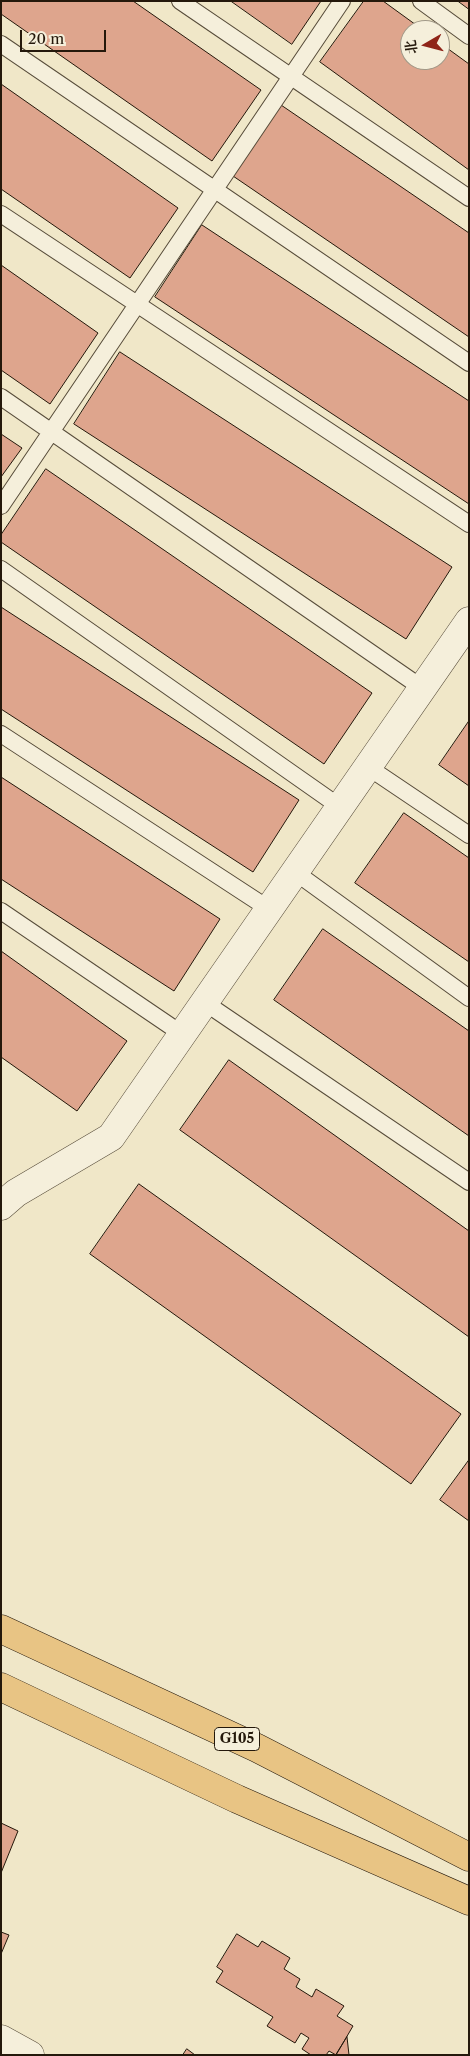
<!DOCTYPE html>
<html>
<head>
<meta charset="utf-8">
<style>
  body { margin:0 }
  #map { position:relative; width:470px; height:2056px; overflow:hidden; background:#f0e7c8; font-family:"Libre Caslon Text","Noto Serif SC",serif }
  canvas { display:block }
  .frame { position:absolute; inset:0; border:2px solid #24180b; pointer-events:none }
  .north { position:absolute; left:400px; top:20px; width:50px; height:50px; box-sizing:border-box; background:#f5efdb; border:1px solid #a19988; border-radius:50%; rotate:262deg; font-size:14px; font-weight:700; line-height:20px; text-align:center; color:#24180b }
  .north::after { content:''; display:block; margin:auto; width:18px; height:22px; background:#8f2418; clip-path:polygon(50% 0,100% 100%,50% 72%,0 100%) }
  .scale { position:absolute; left:20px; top:30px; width:86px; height:22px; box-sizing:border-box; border:2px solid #24180b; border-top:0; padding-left:6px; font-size:15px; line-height:18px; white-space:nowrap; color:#24180b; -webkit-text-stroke:4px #f5efdb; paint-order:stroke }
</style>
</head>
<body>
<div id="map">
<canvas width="470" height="2056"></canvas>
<div class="frame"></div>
<div class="north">北</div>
<div class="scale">20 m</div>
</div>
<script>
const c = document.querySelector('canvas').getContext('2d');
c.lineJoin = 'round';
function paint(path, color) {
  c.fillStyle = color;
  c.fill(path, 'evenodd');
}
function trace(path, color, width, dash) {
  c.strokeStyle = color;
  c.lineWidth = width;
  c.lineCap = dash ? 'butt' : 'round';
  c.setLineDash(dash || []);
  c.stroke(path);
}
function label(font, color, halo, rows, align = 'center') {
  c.font = font + ' "Libre Caslon Text",serif';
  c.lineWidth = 4;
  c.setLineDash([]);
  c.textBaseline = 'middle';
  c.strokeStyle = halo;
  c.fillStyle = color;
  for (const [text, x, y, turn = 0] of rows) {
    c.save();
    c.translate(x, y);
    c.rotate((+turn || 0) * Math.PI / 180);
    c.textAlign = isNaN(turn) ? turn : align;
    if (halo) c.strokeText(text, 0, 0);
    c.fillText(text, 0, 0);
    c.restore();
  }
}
const building = new Path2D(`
  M1,1H133L261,90L212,161L1,14Z
  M231,1H321L292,44Z
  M364,1H383L423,30H410V60H440V43L469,64V170L320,62Z
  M458,1H469V9Z
  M1,84L178,208L130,278L1,189Z
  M281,105L469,233V337L233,176Z
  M202,225L469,401V504L155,297Z
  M1,265L98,333L50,404L1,370Z
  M120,352L452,567L406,639L74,424Z
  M1,434L22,448L1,477Z
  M46,469L372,693L324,764L1,542V535Z
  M1,607L299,800L253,872L1,709Z
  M469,721V786L439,765Z
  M1,777L220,919L174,991L1,879Z
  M404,813L469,858V962L355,883Z
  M323,929L469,1031V1136L274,1000Z
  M1,951L127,1041L77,1111L1,1057Z
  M229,1060L469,1231V1337L180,1130Z
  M139,1184L461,1414L411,1484L90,1254Z
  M469,1460V1521L440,1500Z
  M1,1823L18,1831L1,1873Z
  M1,1932L9,1935L1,1954Z
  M237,1934L258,1947L262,1941L290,1958L284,1969L300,1979L296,1987L312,1997L316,1989L344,2006L337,2016L353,2026L336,2055L329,2051L326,2055H311L302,2049L309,2038L301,2033L295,2043L267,2026L273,2017L216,1982L223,1971L217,1967Z
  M347,2037L349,2055H336Z
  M187,2049L195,2055H183Z`);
const service = new Path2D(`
  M180,1L469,198
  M421,1L469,36
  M1,44L469,363
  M1,214L469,524
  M1,397L422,688
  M1,506L342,1
  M1,569L340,807
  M1,734L269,909
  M368,767L469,835
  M295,872L469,998
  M1,911L182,1034
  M204,1002L469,1182`);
const minor = new Path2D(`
  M1,1206L16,1193L111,1137L469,621
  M1,2039L30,2055`);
const trunk = new Path2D(`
  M1,1629L257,1748L469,1857
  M1,1687L237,1799L469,1901`);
const shields = [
  [237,1739,45]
];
const shieldNames = [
  ["G105",237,1739]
];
paint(building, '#dea58d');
trace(building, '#24180b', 1);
trace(service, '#574c3a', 18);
trace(minor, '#574c3a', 29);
trace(trunk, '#24180b', 29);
trace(service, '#f5efdb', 16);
trace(minor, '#f5efdb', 28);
trace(trunk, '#e8c484', 28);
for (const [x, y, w] of shields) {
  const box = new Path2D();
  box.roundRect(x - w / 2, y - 11.5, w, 23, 4);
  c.fillStyle = '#f5efdb';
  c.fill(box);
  trace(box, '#24180b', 1);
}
label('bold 14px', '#24180b', null, shieldNames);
</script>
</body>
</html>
